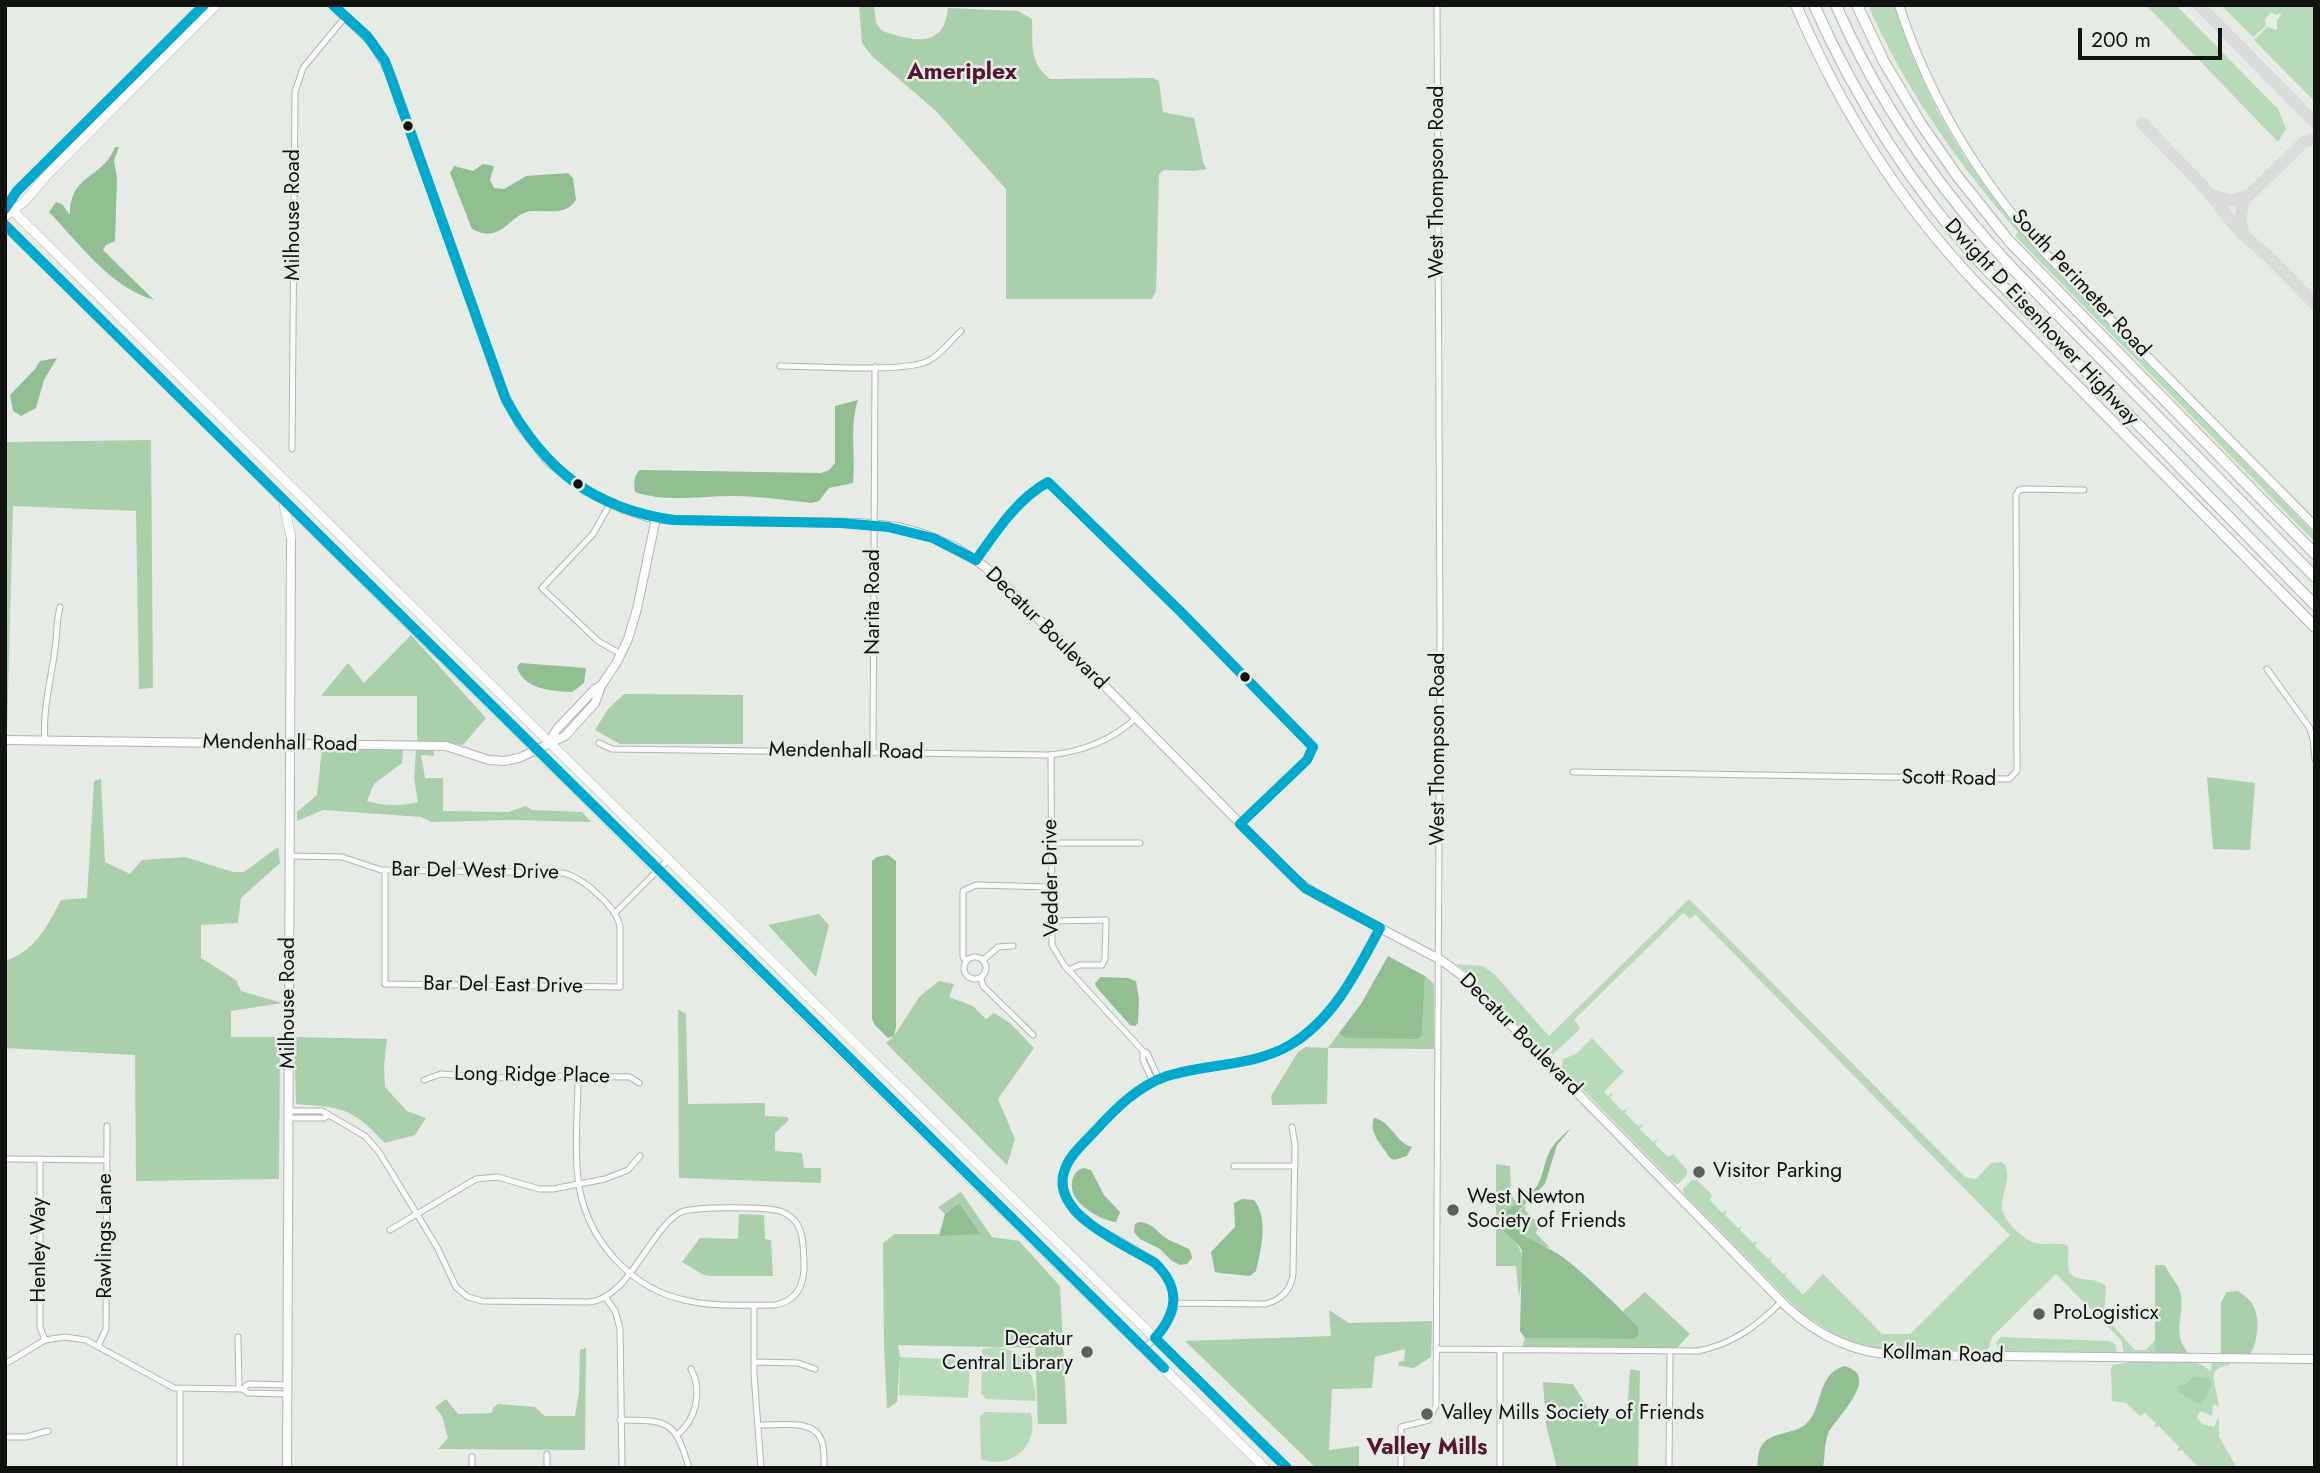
<!DOCTYPE html>
<html>
<head>
<meta charset="utf-8">
<style>
  body { margin:0 }
  #map { position:relative; width:2320px; height:1473px; overflow:hidden; background:#e6ebe6; font-family:Jost,sans-serif }
  canvas { display:block }
  .frame { position:absolute; inset:0; border:7px solid #111311; pointer-events:none }
  .scale { position:absolute; left:2078px; top:28px; width:144px; height:32px; box-sizing:border-box; border:4px solid #111311; border-top:0; padding-left:9px; font-size:21px; line-height:24px; white-space:nowrap; color:#111311; -webkit-text-stroke:5px #e5ece5; paint-order:stroke }
</style>
</head>
<body>
<div id="map">
<canvas width="2320" height="1473"></canvas>
<div class="frame"></div>
<div class="scale">200 m</div>
</div>
<script>
const c = document.querySelector('canvas').getContext('2d');
c.lineJoin = 'round';
function paint(path, color) {
  c.fillStyle = color;
  c.fill(path, 'evenodd');
}
function trace(path, color, width, dash) {
  c.strokeStyle = color;
  c.lineWidth = width;
  c.lineCap = dash ? 'butt' : 'round';
  c.setLineDash(dash || []);
  c.stroke(path);
}
function label(font, color, halo, rows, align = 'center') {
  c.font = font + ' Jost,sans-serif';
  c.lineWidth = 5;
  c.setLineDash([]);
  c.textBaseline = 'middle';
  c.strokeStyle = halo;
  c.fillStyle = color;
  for (const [text, x, y, turn = 0] of rows) {
    c.save();
    c.translate(x, y);
    c.rotate((+turn || 0) * Math.PI / 180);
    c.textAlign = isNaN(turn) ? turn : align;
    if (halo) c.strokeText(text, 0, 0);
    c.fillText(text, 0, 0);
    c.restore();
  }
}
const green = new Path2D(`
  M1868,5H1894L1913,58L1937,110L1962,153L1989,192L2035,248L2315,534V542L2015,236L2018,232C1958,164 1905,89 1868,5Z
  M2146,5H2176L2278,109L2286,129L2278,142Z
  M2221,5H2315V102L2254,40L2267,27L2277,30V20L2282,13L2275,15L2272,12L2265,19L2266,26L2253,37Z
  M1689,899L1965,1177L1976,1179L1991,1163L2001,1162L2005,1165C2012,1180 2001,1193 2002,1208C2003,1221 2024,1240 2036,1243C2045,1245 2055,1243 2064,1244L2068,1246C2069,1254 2067,1263 2069,1271C2074,1284 2094,1275 2106,1286L2104,1316L2135,1350H2146L2155,1340V1354H2124L2121,1340L2056,1274L1992,1337L1989,1348L1985,1351L1885,1349L1869,1347L1837,1336L1801,1313L1684,1194L1683,1189L1692,1180H1697L1712,1195L1710,1200L1722,1213L1727,1210L1725,1215L1738,1228L1742,1226L1740,1230L1753,1243L1757,1241L1755,1246L1768,1259L1772,1256L1770,1261L1783,1274L1787,1272L1785,1276L1803,1295L1823,1274L1882,1334H1910L2010,1235L1695,914L1690,919L1683,913L1574,1020L1580,1027L1579,1030L1553,1054L1545,1052L1468,973L1456,964L1483,966L1495,975L1549,1036Z
  M1592,1038L1625,1073L1623,1072L1604,1092L1608,1096L1613,1093L1610,1098L1622,1111L1627,1108L1625,1113L1638,1126L1643,1124L1640,1129L1653,1142L1658,1139L1655,1144L1668,1157L1673,1154L1687,1170V1175L1678,1184L1674,1183L1562,1068L1563,1059L1576,1054Z
  M2001,1337L2109,1341L2115,1344L2117,1353L2042,1354V1351H2000L1996,1343Z
  M995,1347C1000,1348 1008,1349 1012,1351C1030,1361 1035,1383 1036,1401L986,1399L981,1393L982,1349Z
  M900,1357L970,1360L968,1398L899,1395Z
  M2136,1361L2196,1362L2211,1371V1365L2214,1362H2229L2230,1365L2221,1367L2215,1371L2213,1377L2219,1406L2213,1405L2212,1416L2200,1411L2197,1417L2202,1424L2214,1427L2219,1416V1437L2237,1468H2199L2182,1450L2177,1451L2179,1447L2159,1426L2154,1428L2156,1423L2145,1413L2140,1416L2126,1403L2112,1401L2111,1369L2113,1365Z
  M985,1412L1031,1413C1032,1420 1034,1430 1031,1436C1024,1458 1000,1467 981,1459L980,1416Z`);
const forest = new Path2D(`
  M859,5H874L876,23L882,31C912,41 944,50 948,8L1018,11L1032,19C1033,44 1029,63 1050,79L1153,78L1159,81L1163,112L1194,118L1204,165L1207,169L1195,171L1164,170L1159,174L1156,291L1152,299H1006V189L936,111L872,56L862,43Z
  M151,440L153,688L139,689L136,511L13,506L7,730H5V442Z
  M411,635L486,718L463,745L417,741V696H321L348,663L364,683Z
  M624,694L743,695V744H620L595,730L608,709Z
  M322,748L403,750L402,763L374,784L367,801C382,806 403,806 418,802L414,778L416,750L433,749L434,756L421,755L425,778H443V811L508,812L526,806L532,810L582,812L591,822L512,820L431,822L421,817L323,810L297,821V812L317,795Z
  M2207,777L2255,783L2250,850L2213,849Z
  M101,779L105,862L130,874L142,860L185,857L233,872H244L278,847L280,863L241,898L238,923L201,925V958L236,980L241,991L282,1003L231,1011V1037H280L279,1179L136,1181L135,1055L5,1048V961C35,951 47,927 61,900L87,898L94,781Z
  M819,914L829,925L816,977L768,925Z
  M1425,976L1434,984V1049L1328,1048L1327,1104L1272,1105L1271,1096L1298,1052L1306,1047L1328,1048L1339,1033L1345,1038L1422,1035Z
  M939,981L954,984L949,997L973,1006L986,1019L994,1013L1010,1023L1034,1048L998,1099L1015,1139L1007,1165L886,1043L894,1036L920,996Z
  M678,1009L686,1014L688,1104L765,1103V1116L787,1117L789,1120L775,1133V1151L802,1153L804,1168H821V1183L679,1178Z
  M294,1037L387,1039L384,1066L385,1087L407,1111L426,1118L415,1135L385,1143C351,1107 344,1108 296,1104Z
  M1496,1164L1510,1166L1511,1195L1518,1204L1510,1209L1507,1234C1530,1251 1522,1273 1519,1298L1516,1266H1496Z
  M961,1192L992,1237L1019,1241L1060,1286L1067,1424H1038L1035,1348L898,1345L900,1357L897,1402L887,1409L884,1345L883,1243L895,1234H979L959,1203L945,1214L938,1207Z
  M1526,1205L1525,1210L1540,1225L1536,1233L1550,1248L1535,1243L1517,1229C1515,1218 1517,1212 1526,1205Z
  M739,1214L764,1215L765,1239L771,1240L773,1276H709L702,1274L682,1262L700,1238L738,1239Z
  M2155,1265H2165C2169,1276 2179,1283 2181,1295C2184,1318 2171,1335 2190,1355L2155,1354Z
  M2238,1291C2242,1294 2249,1299 2252,1303C2261,1319 2258,1340 2250,1355H2221V1302L2227,1292Z
  M1645,1292L1690,1334L1676,1349L1522,1347L1525,1338L1634,1339L1638,1327L1622,1312Z
  M1329,1310L1349,1323L1432,1321L1431,1357L1414,1368L1399,1366L1398,1362L1404,1361L1405,1349L1375,1357L1372,1388L1332,1389L1329,1450L1359,1446V1468H1316L1185,1341L1331,1336Z
  M586,1348L585,1450L438,1449L448,1438L442,1416L435,1407L446,1399L458,1414L492,1413L493,1408L498,1404L535,1407L545,1416H575L579,1392L580,1350Z
  M1630,1369L1640,1371L1638,1468H1557L1546,1425L1543,1382L1573,1384L1596,1421L1627,1416Z
  M2193,1376L2210,1379L2212,1385L2201,1404L2196,1403L2179,1392L2178,1386L2186,1384Z`);
const water = new Path2D(`
  M115,147H119L114,160L117,178L115,241L106,245L103,250L154,300C110,287 80,244 49,212L56,202L62,204L70,215C70,173 102,180 115,147Z
  M483,164L494,166L490,180L494,188L504,189L526,176L568,173L573,178L576,200C566,216 548,210 531,211C515,213 507,230 493,233C485,235 478,232 472,229L450,173L454,166L473,171Z
  M57,358L44,380L36,408L21,416L13,411L10,395L35,369L40,361Z
  M858,400C849,426 856,455 853,483L829,488L819,501L811,503C785,500 759,496 734,496C699,496 668,503 635,492C634,483 633,476 640,470L821,473L829,470L835,463V406Z
  M520,663L586,668L584,683L572,692C552,691 524,690 517,667Z
  M888,855L896,861V1027L894,1036L888,1038L874,1024L872,1019V861L877,857Z
  M1388,956L1425,976L1422,1035L1418,1039L1345,1038L1339,1033L1361,1004Z
  M1101,977L1128,978L1136,981L1139,999L1138,1023L1135,1026L1130,1025L1097,988L1095,983Z
  M1374,1118C1391,1121 1395,1142 1412,1147L1407,1156L1394,1160L1390,1158C1382,1145 1368,1133 1374,1118Z
  M1572,1127L1557,1145L1545,1184L1519,1210L1516,1217L1517,1229C1531,1243 1549,1246 1564,1258C1590,1278 1615,1304 1638,1327L1639,1335L1633,1339L1525,1338L1520,1331L1522,1251C1517,1239 1499,1231 1499,1222C1500,1211 1526,1200 1534,1190C1545,1177 1543,1159 1553,1146C1558,1139 1566,1133 1572,1127Z
  M1084,1168L1091,1170L1104,1195L1120,1212L1116,1222C1103,1221 1079,1207 1074,1195C1069,1184 1073,1170 1084,1168Z
  M1242,1199L1254,1200C1269,1218 1261,1250 1256,1271L1250,1276L1220,1273L1215,1272L1211,1252L1235,1227L1234,1203Z
  M959,1203L980,1234L939,1236L945,1214Z
  M1139,1222C1154,1223 1157,1233 1169,1240C1176,1244 1183,1245 1190,1250L1192,1258L1187,1264L1180,1265L1172,1261L1160,1249L1140,1239L1134,1232L1135,1224Z
  M1844,1366C1884,1376 1833,1420 1828,1434C1824,1444 1825,1457 1823,1468H1758C1757,1462 1758,1458 1759,1452C1765,1429 1793,1437 1807,1423C1823,1408 1816,1375 1844,1366Z`);
const taxiway = new Path2D(`
  M2199,5L2315,123
  M2142,123L2203,186L2240,232L2270,258L2315,304
  M2210,194L2230,201L2249,195
  M2244,235L2240,218L2244,200L2304,142L2315,138`);
const street = new Path2D(`
  M780,366C810,366 905,373 928,361C941,355 951,340 961,331
  M292,449L295,92L303,68L346,16
  M610,504L593,534L542,588L598,641L621,654
  M2267,669L2309,727L2313,738L2315,759
  M45,741C42,706 53,674 56,640C57,628 57,619 60,607
  M599,743L612,749L1048,755C1083,752 1111,741 1136,718
  M873,753L875,367
  M1051,755L1052,945L1064,965L1143,1051L1147,1053L1159,1079
  M1573,772L2009,779L2017,771L2016,495L2019,490L2024,489L2084,490
  M1051,843H1140
  M289,856L342,857L381,870L562,873C582,876 616,907 620,926V987L385,984V870
  M615,913L668,860
  M1051,921L1106,920L1105,959L1102,965H1080L1068,970
  M964 968a11 11 0 1 1 22 0a11 11 0 1 1-22 0Z
  M966,960L963,957V891L976,885L1051,887
  M983,960L998,947L1013,946
  M981,978L983,986L1033,1035
  M1143,1051V1060L1153,1082
  M424,1080L441,1074L495,1078L541,1076L630,1077L639,1083
  M289,1111H322L365,1136L379,1152L437,1247L456,1287L468,1297L482,1301L589,1302C628,1299 648,1233 679,1213C691,1206 759,1207 775,1210C783,1211 789,1215 794,1220C804,1231 803,1247 804,1261C805,1283 798,1301 775,1305C747,1305 717,1307 689,1301C630,1290 585,1238 578,1179C574,1146 578,1110 578,1077
  M289,1118H324L329,1115
  M5,1159L107,1160
  M40,1159V1327L45,1340
  M1234,1166H1295
  M390,1230L476,1179L498,1177L539,1189H553L605,1179L628,1170L640,1156
  M606,1298L615,1311L620,1328L622,1468
  M1175,1303L1265,1304C1281,1300 1291,1290 1293,1274L1295,1145L1292,1127
  M754,1305V1374L761,1468
  M238,1337L239,1389
  M98,1346L106,1329L107,1126
  M1144,1349C1152,1340 1163,1332 1169,1321C1199,1272 1113,1238 1081,1219C1063,1204 1058,1182 1069,1161C1076,1151 1086,1142 1094,1133C1117,1110 1138,1085 1170,1075C1218,1061 1266,1065 1307,1033C1342,1007 1360,966 1380,928
  M1436,1349L1698,1351C1733,1344 1757,1326 1782,1301
  M754,1362L798,1363L815,1369
  M5,1364L45,1340L65,1337L86,1340L174,1388L243,1389L248,1393L287,1394
  M243,1389L248,1384L287,1385
  M620,1420C668,1420 675,1420 689,1468
  M758,1425C776,1426 813,1418 821,1439C825,1448 824,1459 824,1468
  M677,1435C696,1420 703,1391 691,1369
  M5,1437H26L48,1431
  M180,1468V1388
  M472,1468V1457
  M547,1468V1454
  M1401,1468V1427L1429,1420L1436,1406L1440,628L1437,5
  M1500,1468V1349
  M1669,1468L1670,1353`);
const secondary = new Path2D(`
  M333,5L372,42L390,73L502,390L521,427L548,461L585,490L624,509L648,517L674,520L859,523L899,527L927,535L955,547L984,566L1001,581L1295,879L1317,895L1441,960L1464,977L1787,1307C1818,1336 1854,1353 1897,1355L2315,1359
  M1899,5C1929,98 1980,181 2046,254L2315,526
  M5,740L446,746L489,760L504,761L519,758L565,736L595,703L601,686L617,662L628,639L637,609L656,518
  M549,742L557,729L595,689L601,686
  M287,1468L291,537`);
const primary = new Path2D(`
  M5,203L549,742L1287,1468
  M5,209L17,191L204,5
  M5,216L24,202L48,174L216,5
  M5,225L845,1056L1265,1468
  M284,505L291,537`);
const highway = new Path2D(`
  M1796,5C1840,108 1900,203 1977,284L2315,627
  M1814,5C1857,102 1913,189 1984,267L2315,605
  M1836,5C1880,106 1942,194 2017,273L2315,577
  M1857,5L1883,60L1921,124L1958,177L2009,241L2315,554`);
const bus1 = new Path2D(`
  M333,5L367,36L385,61L506,400C545,470 594,509 674,520L841,523L888,527L933,538L976,560C996,532 1017,499 1048,482L1181,612L1313,747L1307,760L1240,824L1305,888L1380,928C1357,971 1334,1019 1290,1045C1252,1067 1208,1063 1167,1076C1138,1086 1116,1108 1096,1130C1084,1143 1069,1155 1064,1172C1051,1215 1126,1245 1155,1263C1181,1288 1178,1312 1155,1338L1287,1468
  M5,209L17,191L204,5
  M5,225L1164,1368`);
const markers = [
  [408,126,6,"#111311"],
  [578,484,6,"#111311"],
  [1245,677,6,"#111311"],
  [1699,1172,7,"#5c5f5c"],
  [1453,1210,7,"#5c5f5c"],
  [2039,1314,7,"#5c5f5c"],
  [1087,1352,7,"#5c5f5c"],
  [1427,1414,7,"#5c5f5c"]
];
const streetNames = [
  ["West Thompson Road",1438,182,-90],
  ["Milhouse Road",294,215,-90],
  ["South Perimeter Road",2080,284,47],
  ["Dwight D Eisenhower Highway",2041,323,47],
  ["Narita Road",874,602,-90],
  ["Decatur Boulevard",1046,629,45],
  ["Mendenhall Road",280,744,1],
  ["West Thompson Road",1439,749,-90],
  ["Mendenhall Road",846,752,1],
  ["Scott Road",1949,779,1],
  ["Bar Del West Drive",475,872,1],
  ["Vedder Drive",1052,878,-91],
  ["Bar Del East Drive",503,986,1],
  ["Milhouse Road",289,1003,-90],
  ["Decatur Boulevard",1520,1035,45],
  ["Long Ridge Place",532,1076,1],
  ["Rawlings Lane",106,1236,-90],
  ["Henley Way",40,1250,-90],
  ["Kollman Road",1943,1355,2]
];
const poiNames = [
  ["Visitor Parking",1713,1172],
  ["West Newton",1467,1198],
  ["Society of Friends",1467,1222],
  ["ProLogisticx",2053,1314],
  ["Decatur",1073,1340,"right"],
  ["Central Library",1073,1364,"right"],
  ["Valley Mills Society of Friends",1441,1414]
];
const neighbourhoodNames = [
  ["Ameriplex",962,73],
  ["Valley Mills",1427,1448]
];
paint(green, '#b9daba');
paint(forest, '#abcfac');
paint(water, '#91be93');
trace(taxiway, '#d9dcd9', 12);
trace(street, '#b2b6b2', 7);
trace(secondary, '#b2b6b2', 10);
trace(primary, '#b2b6b2', 10);
trace(highway, '#b2b6b2', 12);
trace(street, '#fbfcfb', 5);
trace(secondary, '#fbfcfb', 8);
trace(primary, '#fbfcfb', 9);
trace(highway, '#fbfcfb', 10);
trace(bus1, '#00a9ce', 10);
for (const [x, y, r, color] of markers) {
  const dot = new Path2D();
  dot.arc(x, y, r, 0, 2 * Math.PI);
  c.fillStyle = color;
  c.fill(dot);
  trace(dot, '#e5ece5', 2.5);
}
label('21px', '#111311', '#e5ece5', streetNames);
label('21px', '#111311', '#e5ece5', poiNames, 'left');
label('bold 23px', '#561634', '#e5ece5', neighbourhoodNames);
</script>
</body>
</html>
